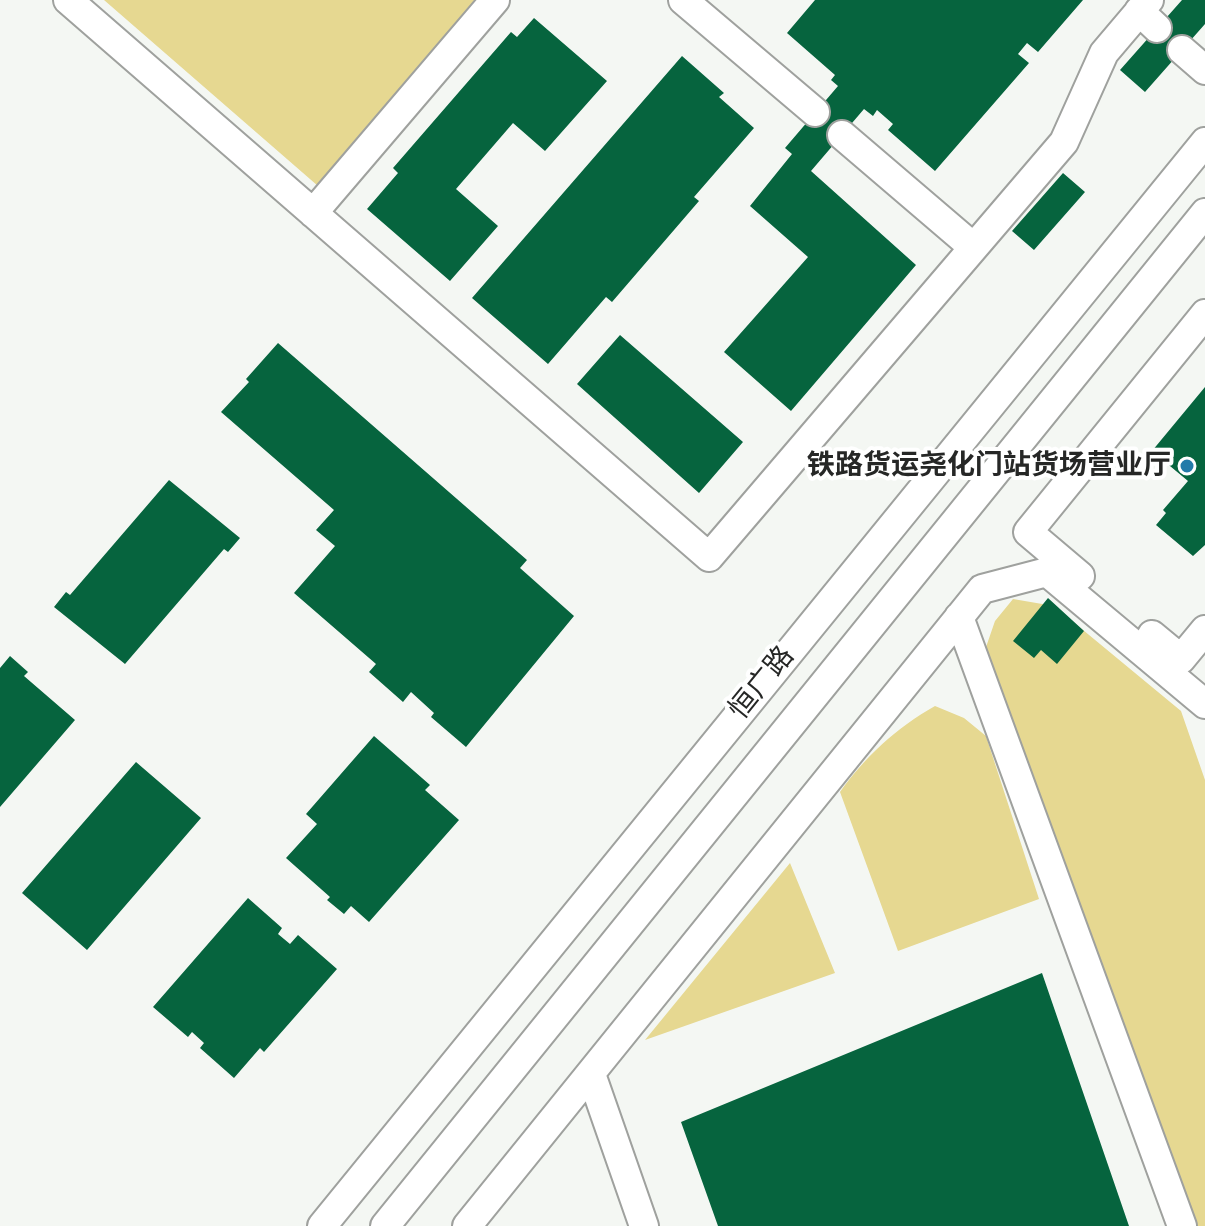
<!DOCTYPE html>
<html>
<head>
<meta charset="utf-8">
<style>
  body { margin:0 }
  canvas { display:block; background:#f4f7f3 }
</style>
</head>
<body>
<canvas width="1205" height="1226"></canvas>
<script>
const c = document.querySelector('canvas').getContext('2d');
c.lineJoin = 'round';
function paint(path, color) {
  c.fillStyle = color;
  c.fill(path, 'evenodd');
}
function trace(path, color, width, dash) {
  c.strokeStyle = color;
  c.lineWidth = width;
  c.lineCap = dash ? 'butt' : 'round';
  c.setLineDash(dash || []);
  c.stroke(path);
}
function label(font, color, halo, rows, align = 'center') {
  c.font = font + ' "IBM Plex Sans","Noto Sans SC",sans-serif';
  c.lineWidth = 8;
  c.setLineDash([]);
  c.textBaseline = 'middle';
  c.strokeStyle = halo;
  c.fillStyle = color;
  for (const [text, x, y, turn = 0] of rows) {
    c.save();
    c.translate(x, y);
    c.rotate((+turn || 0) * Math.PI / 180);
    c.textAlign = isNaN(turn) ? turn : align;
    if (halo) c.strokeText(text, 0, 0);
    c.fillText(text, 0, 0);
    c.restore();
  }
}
const green = new Path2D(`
  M104,0H479L318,186Z
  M1013,599L1054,606L1181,711L1205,780V1226H1195L985,650L995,621Z
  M935,706L964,718L986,736L1039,899L898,951L840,792C866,756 896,728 935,706Z
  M790,863L835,973L645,1040Z`);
const building = new Path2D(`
  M815,0H1083L1038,52L1027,43L1018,54L1029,63L935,171L888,130L893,124L877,110L873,116L864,109L811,171L916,265L791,411L724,352L808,257L750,206L792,154L785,148L838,86L831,80L835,75L787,33Z
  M1182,0H1205V24L1145,92L1120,70Z
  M534,18L607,81L545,151L513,123L456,189L498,226L450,281L367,209L398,173L393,168L511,32L517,37Z
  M682,56L724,93L719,97L754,128L694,197L699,201L612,302L606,297L548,364L472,298Z
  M1063,173L1085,192L1034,250L1012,231Z
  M620,335L743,442L699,493L577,384Z
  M278,343L527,560L520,568L574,616L466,747L431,717L434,713L411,692L403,702L369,672L376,664L294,593L335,546L316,530L334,510L221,412L249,382L246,379Z
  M1205,387V545L1193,556L1156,525L1166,513L1163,510L1188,481L1152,451Z
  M169,480L240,538L228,552L224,549L125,664L54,607L66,592L70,595Z
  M1048,598L1084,631L1057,664L1041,650L1034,658L1013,641Z
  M10,656L28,672L24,676L75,720L0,807V668Z
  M374,736L430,785L425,790L459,820L369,922L351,906L344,914L327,900L330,897L286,858L317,824L306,814Z
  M136,762L201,818L87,950L22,893Z
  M248,898L282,928L278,934L290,944L298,935L337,969L264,1052L260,1048L234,1078L200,1048L204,1043L192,1032L188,1037L153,1007Z
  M1042,973L1129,1226H718L681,1122Z`);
const minor = new Path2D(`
  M68,0L709,557L1064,142L1104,53L1149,0
  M683,0L815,112
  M1139,11L1157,28
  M1182,50L1205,70
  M842,135L973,247
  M313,213L495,0
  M1080,576L1028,532L1205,314
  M959,617L1182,1226
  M1152,635L1181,659L1205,630
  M591,1074L644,1226
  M322,1226L1205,142
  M385,1226L1205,213
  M467,1226L982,589L1047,572L1205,704`);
const markers = [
  [1187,466,8,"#237aa9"]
];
const poiNames = [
  ["铁路货运尧化门站货场营业厅",1171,466]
];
const streetNames = [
  ["恒广路",762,683,-51]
];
paint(green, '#e6d891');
paint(building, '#06643e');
trace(minor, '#9fa19e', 32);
trace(minor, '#fff', 28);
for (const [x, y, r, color] of markers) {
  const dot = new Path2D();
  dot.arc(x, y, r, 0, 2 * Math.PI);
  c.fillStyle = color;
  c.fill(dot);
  trace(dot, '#fff', 3);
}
label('bold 28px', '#262726', '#fff', poiNames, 'right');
label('28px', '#262726', '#fff', streetNames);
</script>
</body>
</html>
